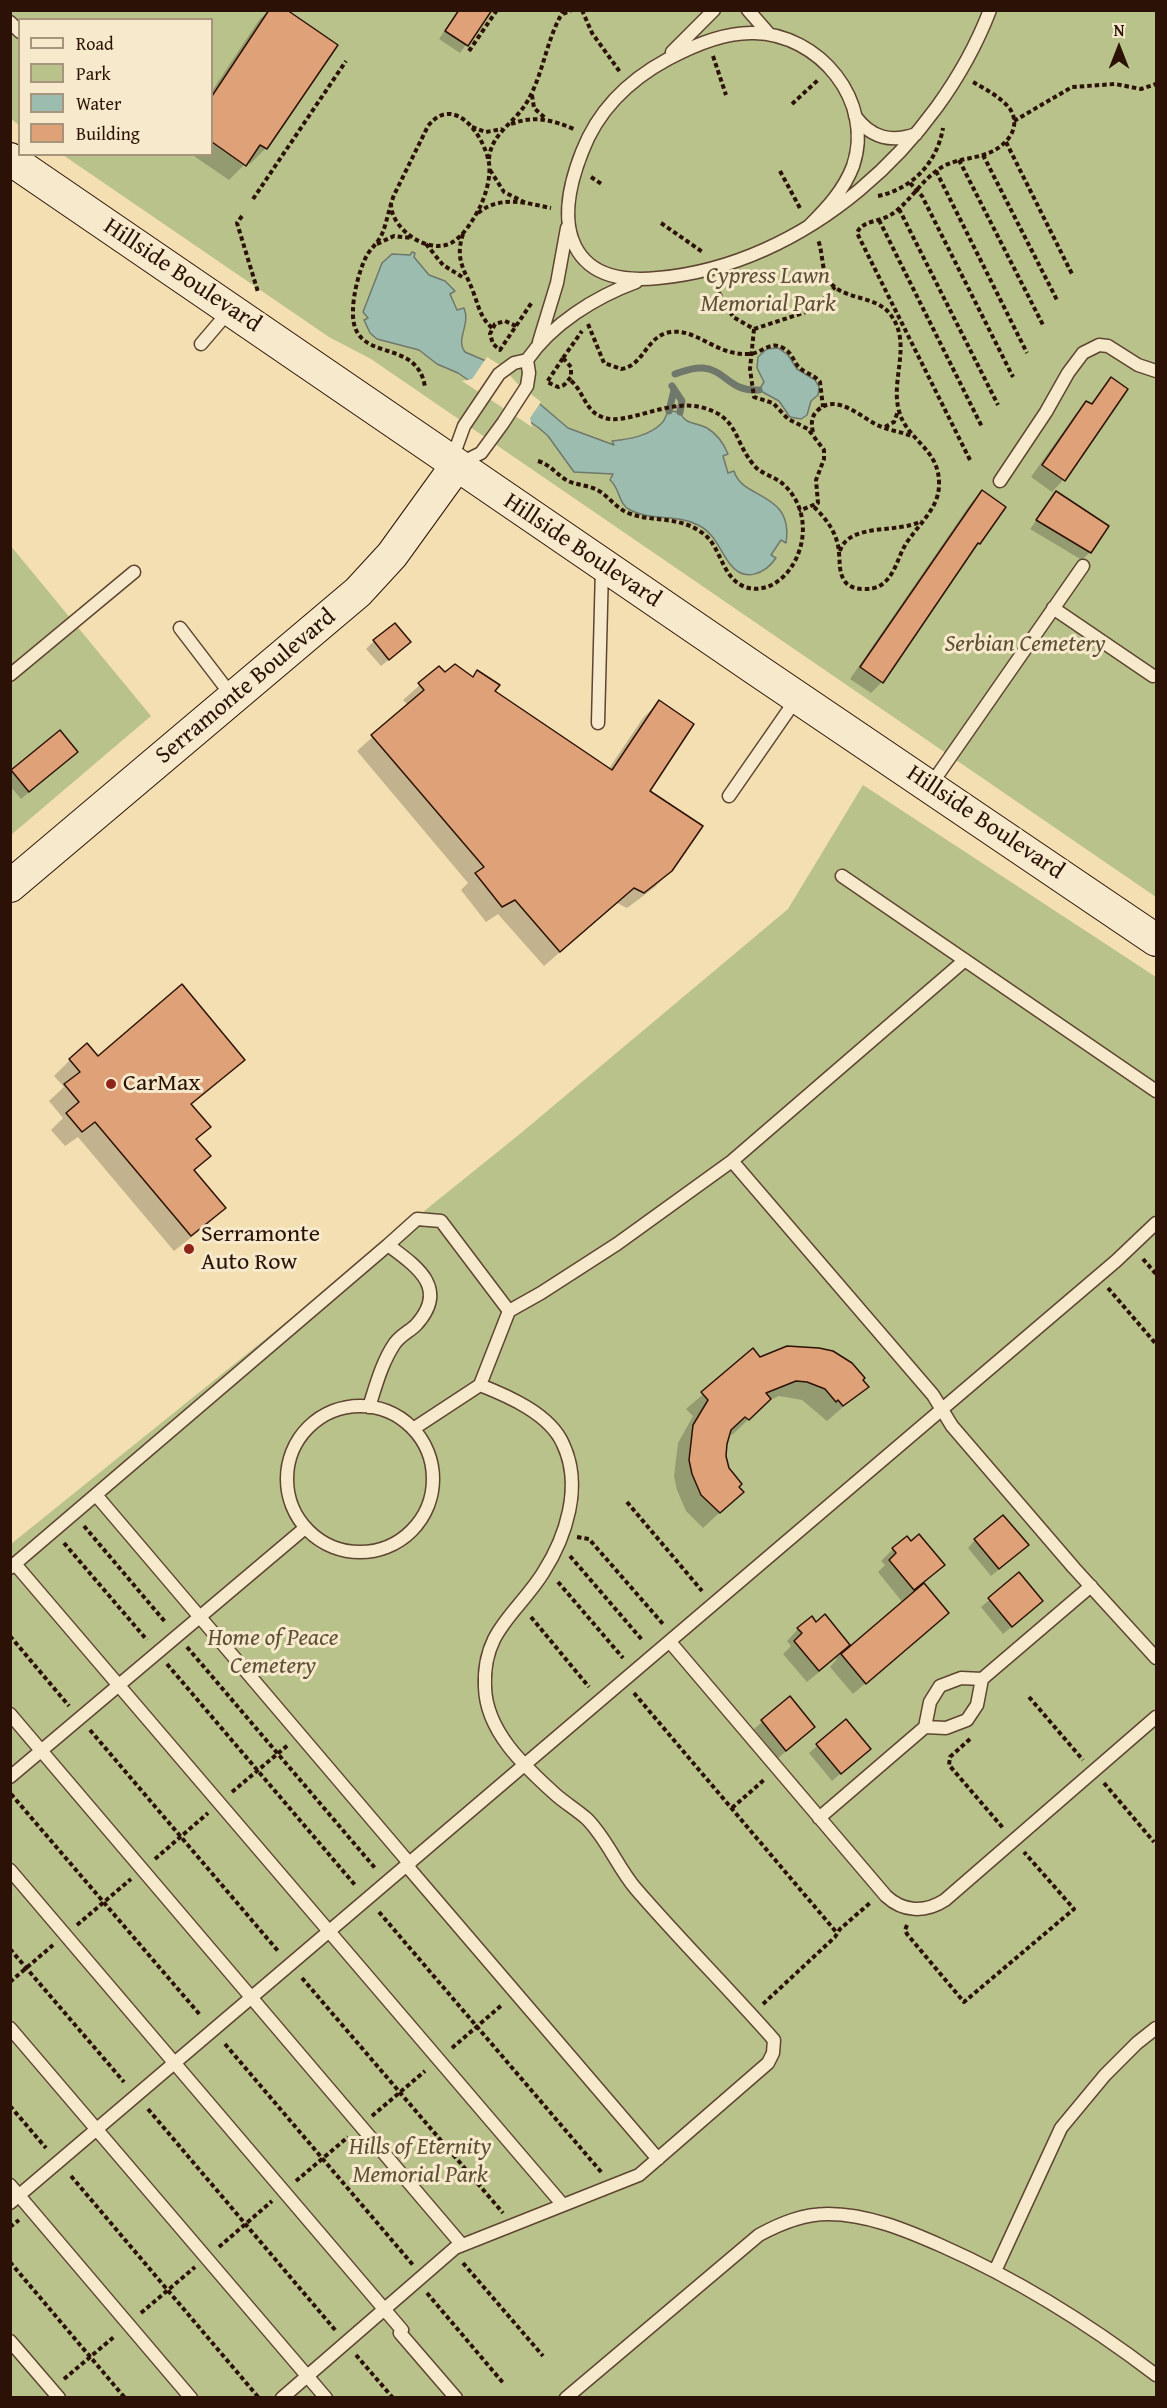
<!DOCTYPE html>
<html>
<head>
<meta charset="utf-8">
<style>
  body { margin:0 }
  #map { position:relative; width:1167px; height:2408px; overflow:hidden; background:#f3dfb1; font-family:"Gentium Book Plus",serif }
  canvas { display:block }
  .frame { position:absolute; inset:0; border:12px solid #2c1206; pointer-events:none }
  .legend { position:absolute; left:18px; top:18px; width:195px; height:138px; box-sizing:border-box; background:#f7eacc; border:2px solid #a6947d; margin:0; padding:8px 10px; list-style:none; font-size:18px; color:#2c1206 }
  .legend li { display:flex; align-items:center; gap:12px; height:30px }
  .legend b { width:30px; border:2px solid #a6947d }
  .north { position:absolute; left:1089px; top:18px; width:60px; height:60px; -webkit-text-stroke:4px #f7eacc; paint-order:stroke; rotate:0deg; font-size:16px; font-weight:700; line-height:24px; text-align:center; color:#2c1206 }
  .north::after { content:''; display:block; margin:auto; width:21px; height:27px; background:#2c1206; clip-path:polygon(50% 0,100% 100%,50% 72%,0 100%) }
</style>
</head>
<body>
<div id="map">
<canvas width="1167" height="2408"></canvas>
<div class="frame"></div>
<ul class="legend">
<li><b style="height:8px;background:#f7eacc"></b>Road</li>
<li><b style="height:16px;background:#bac28c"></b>Park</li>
<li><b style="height:16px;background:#9bbcae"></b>Water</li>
<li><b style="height:16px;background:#dfa177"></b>Building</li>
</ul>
<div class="north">N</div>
</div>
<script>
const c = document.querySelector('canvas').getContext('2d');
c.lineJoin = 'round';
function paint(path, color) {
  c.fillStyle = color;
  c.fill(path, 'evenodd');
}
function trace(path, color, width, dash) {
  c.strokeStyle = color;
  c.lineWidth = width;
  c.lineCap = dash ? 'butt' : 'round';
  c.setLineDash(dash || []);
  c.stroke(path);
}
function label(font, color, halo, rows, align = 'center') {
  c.font = font + ' "Gentium Book Plus",serif';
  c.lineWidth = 6;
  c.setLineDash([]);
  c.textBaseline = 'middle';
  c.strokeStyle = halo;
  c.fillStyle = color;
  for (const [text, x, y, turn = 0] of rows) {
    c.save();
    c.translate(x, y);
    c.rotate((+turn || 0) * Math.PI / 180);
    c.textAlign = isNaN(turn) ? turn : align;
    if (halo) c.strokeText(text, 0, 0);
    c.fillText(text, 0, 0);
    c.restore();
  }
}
const green = new Path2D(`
  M11,11H1156V897L371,359L329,337L63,155L212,154V20H20L19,125L11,119Z
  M10,545L151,716L11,835H10Z
  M863,785L1156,977V2397L11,2398V1544L521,1133L788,909Z`);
const water = new Path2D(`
  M412,252L415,253L414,257L429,275L445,281L455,291L450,294L457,310L464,308C471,325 455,339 465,352L493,364L568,428L614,445L612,441C630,439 649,436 662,423C666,419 665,415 669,411L680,412C685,425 696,422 707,428C717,434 724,444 728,454L723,456L728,473L734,471C742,500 794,491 786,543L781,540L771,555L776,558C765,574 744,583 730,564C719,550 716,534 698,525C677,514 651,521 630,510C618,504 620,488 610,480L613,474L574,472L548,436L539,428L458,373L437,364L419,350L377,339L370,333L364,320L368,318L363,312L382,263L392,254L410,255Z
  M778,348L788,355L797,369L815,380L819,387L818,395L811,401L807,415L801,419L790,417L779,401L759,390L764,382L757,368L758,357L767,349Z`);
const pier = new Path2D(`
  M487,357L500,365L517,383L541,402L530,418L532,427L462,381L472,379Z`);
const shadow = new Path2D(`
  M269,10L266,148L250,164L247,162L229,180L191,154H212V91L259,20Z
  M458,10H491L460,53L439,39Z
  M1111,379L1063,480L1052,492L1031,477L1075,415L1087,403L1090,405Z
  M982,492L979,543L970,552L882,682L871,693L850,679L971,503Z
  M1056,493L1090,552L1082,560L1030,529Z
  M374,641L401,650L381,666L366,649Z
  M439,668L445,674L472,678L477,672L493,692L608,770L643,718L659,702L648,791L671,870L655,887L627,908L617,903L544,966L498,914L486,922L461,890L468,883L357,751L408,705L403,700Z
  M60,732L68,759L21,799L10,786V773Z
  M98,1058L243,1059L190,1106L209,1127L196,1141L209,1156L193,1172L224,1208L208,1224L174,1251L78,1137L65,1146L51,1130L63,1118L49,1101L64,1087L54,1076L70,1060Z
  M753,1351L759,1359L861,1380L867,1386L827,1421L802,1400L779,1396L768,1401L732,1435L729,1433L724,1456L728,1469L742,1492L703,1528L686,1511L677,1490L674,1476L678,1443L693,1416L686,1409Z
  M975,1540L1019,1553L991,1576L968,1548Z
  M893,1549L943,1565L922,1584L947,1613L853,1694L830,1667L837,1659L836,1658L807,1682L783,1654L791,1646L787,1641L798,1629L844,1653L903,1603L878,1572L885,1565L881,1561Z
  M1019,1575L1033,1609L1003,1634L981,1607Z
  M790,1698L806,1735L778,1758L754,1729Z
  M846,1721L861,1756L832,1781L809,1753Z`);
const stream = new Path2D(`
  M675,374C684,371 693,367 703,368C726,370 729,392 759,390
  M672,386L682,401L680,412
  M669,411L674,390`);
const building = new Path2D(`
  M269,10H287L338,45L267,149L260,145L246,166L212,142V96Z
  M459,10H492L468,46L445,31Z
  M1111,377L1128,389L1065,481L1042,465L1086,401L1092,404Z
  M982,490L1006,507L980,544L978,543L883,683L860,667Z
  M1056,491L1109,526L1091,553L1036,520Z
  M395,623L411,642L389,660L373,640Z
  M455,664L473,677L477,670L500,685L495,691L612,770L659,700L694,724L650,791L703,826L672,871L644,893L634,888L560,952L515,900L502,907L475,873L484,867L371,735L424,690L418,683L439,666L445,672Z
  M60,730L78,752L29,792L11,770Z
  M182,984L245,1060L191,1104L211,1127L196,1139L211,1156L194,1170L226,1208L191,1236L95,1122L82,1132L66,1113L79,1102L64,1084L80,1072L69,1059L87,1043L98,1056Z
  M787,1346L819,1348L833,1351L852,1363L865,1378L863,1380L869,1387L843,1406L838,1400L836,1402L825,1389L807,1382L796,1381L766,1393L771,1399L749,1420L745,1417L731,1430L727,1444L726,1456L729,1468L742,1484L739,1487L744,1492L720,1513L701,1495L692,1474L689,1460L693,1425L708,1400L701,1392L753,1348L760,1357Z
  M1003,1515L1029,1545L999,1569L974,1539Z
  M919,1534L945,1565L914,1590L889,1560L896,1553L892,1548L907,1536L911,1541Z
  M1019,1572L1043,1601L1012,1627L988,1598Z
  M924,1583L949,1613L866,1684L841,1654Z
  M825,1614L850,1645L819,1671L794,1641L802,1633L797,1628L812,1616L816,1622Z
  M790,1696L815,1727L786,1751L761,1720Z
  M846,1719L871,1749L841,1774L816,1744Z`);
const path = new Path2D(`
  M582,10L592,33L620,72
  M563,14L572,10
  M469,51L497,10
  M713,56L726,95
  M532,95L534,108L545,118
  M792,104L818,80
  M1014,121L1072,87L1115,84L1141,89L1156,84
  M511,124C535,115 553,120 576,130
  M472,127L486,132L502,129
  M1006,142L1073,276
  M983,155L1057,300
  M489,159C491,133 515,123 527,102C544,73 546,39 564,10
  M959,160L1044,327
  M490,170L504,192L526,203
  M780,171L801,210
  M936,171L1027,353
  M591,177L603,185
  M910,183L922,196L1013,377
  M878,196C912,189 937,163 943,128
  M253,199L346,61
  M391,203C390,228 427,255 451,243C464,236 473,220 480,207C486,194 491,177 489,163C484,135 454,93 428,126L394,195C389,208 387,222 382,234C378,243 370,249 366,257C359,271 353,295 353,311C351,366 417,335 425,387
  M899,209L998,405
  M478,213C500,195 526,203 551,208
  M242,216L237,223L258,292
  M879,220L982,427
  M661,223L704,253
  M463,234C454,261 466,271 474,294C479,308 481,318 492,328
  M377,244L394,236L412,238
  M426,244L443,265L464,278
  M715,286L733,317L754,329L806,312L819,304L835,287
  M588,324L604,363L621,369C643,366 645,340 666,333C695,325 714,356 749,354C761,354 770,340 783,348C791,352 793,359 797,365C803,373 814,374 820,382L823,407
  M516,326L505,321L495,324L490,334L493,344L500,350L532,302
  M754,329L750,369L754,397L773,403L788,419L808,429L824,450V459L816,480L818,503L799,511
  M563,358L571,367V377L564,385L558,387L547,382Z
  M563,358L582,331
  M885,427L894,422L898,411
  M813,432C811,424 811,416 818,410C838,392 863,420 882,427C892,431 903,432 913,437
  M970,460L857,233C862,220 881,222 892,214C911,201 922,179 942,167C956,159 972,159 986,154C1004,148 1023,129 1010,109C1001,97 985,89 973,82
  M538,461C551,465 557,475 568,481C579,486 592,485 602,493C612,500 618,510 631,514C653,522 678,516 701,532C722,545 720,577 745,587C760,592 775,586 786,574C808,549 810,508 783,484C774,476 760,474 753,464C733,440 739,416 700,407C666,399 625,427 602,417C584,410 584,391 570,380
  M814,507C827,519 838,535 839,553C840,563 839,572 844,580C848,587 856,589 864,589C888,590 894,570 902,551C913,528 939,511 939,485C940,448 907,441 899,411C890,379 913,343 890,314C875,294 840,301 828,279C821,268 823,252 818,240
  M840,551C849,522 899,534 921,521
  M1143,1259L1156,1274
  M1108,1288L1156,1344
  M627,1502L702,1591
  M84,1526L166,1623
  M577,1537L589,1539L663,1624
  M64,1543L147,1640
  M570,1556L643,1641
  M558,1582L623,1658
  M531,1617L589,1687
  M10,1636L69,1706
  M187,1647L375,1868
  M167,1664L355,1885
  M634,1693L837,1933
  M1029,1697L1083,1760
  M90,1730L278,1951
  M970,1739L950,1757L949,1765L1003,1828
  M1104,1783L1154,1842
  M232,1792L288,1745
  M11,1794L201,2016
  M732,1808L765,1779
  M155,1859L208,1813
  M379,1912L602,2173
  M77,1925L131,1879
  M907,1925L905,1930L907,1934L964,2002L1074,1909L1024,1852
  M10,1949L124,2082
  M302,1978L503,2213
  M10,1982L53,1945
  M763,2004L835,1937L840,1929L871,1902
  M225,2044L413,2265
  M452,2048L503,2004
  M10,2106L46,2148
  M148,2109L336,2331
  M372,2116L425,2071
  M71,2176L259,2398
  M296,2181L348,2137
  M10,2227L19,2220
  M219,2247L272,2201
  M10,2262L125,2398
  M463,2263L543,2356
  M427,2293L504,2384
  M141,2313L195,2267
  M356,2355L393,2398
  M64,2379L115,2336`);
const service = new Path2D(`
  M748,10L769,34
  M10,22L20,32
  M672,52L714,10
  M855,116C871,138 891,143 916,134
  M810,225C827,208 844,190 853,166C875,101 819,34 754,33C724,32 694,45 668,59C629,80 598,110 582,152C571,180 561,218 575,246C591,278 626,281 658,278C805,265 938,145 990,10
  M539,342L557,283L567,228
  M201,344L230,310
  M527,360L514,363L499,374L464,426L456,448L457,465L481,453L503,423L527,386L529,373L527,360C552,324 595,297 636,282
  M1000,481L1046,412L1068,373L1083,353L1099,345L1108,346L1138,365L1156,371
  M1053,608L1153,676
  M180,628L232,696
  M10,675L134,572
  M598,723L602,568
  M930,786L1083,566
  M729,796L797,698
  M842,876L1156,1091
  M732,1161L933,1395L952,1426L1074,1568L1156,1658
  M287 1479a73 73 0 1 1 146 0a73 73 0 1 1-146 0Z
  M369,1407C376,1385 382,1362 395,1343C401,1335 410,1331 416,1325C450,1288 416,1266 388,1245L417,1219L441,1221L509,1311
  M413,1429L480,1385
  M96,1495L410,1864
  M15,1564L563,2205
  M10,1568L388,1245
  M670,1642L886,1896C903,1912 925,1913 945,1900L1156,1717
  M10,1714L462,2245
  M925,1727L946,1728L967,1720L977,1705L982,1679L1091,1586
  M10,1777L305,1528
  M819,1818L925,1727L930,1702L940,1686L961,1678L982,1679
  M407,1866L658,2159
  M10,1870L402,2330L400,2333L456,2398
  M10,2028L326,2398
  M10,2185L191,2398
  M10,2203L1116,1261L1156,1223
  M995,2271L1061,2128L1105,2075L1137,2043L1156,2028
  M10,2341L59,2398
  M282,2398L455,2248L639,2175L768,2063L773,2053L774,2040C729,1989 681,1941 636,1889C618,1868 607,1839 587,1819C577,1810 565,1803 555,1794C524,1766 486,1731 485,1687C482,1631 517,1614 543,1573C566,1537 583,1486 563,1444C550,1414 508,1396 480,1385L509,1311L541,1293L617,1244L732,1161L965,960
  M566,2398L759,2235C781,2223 803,2214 828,2214C867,2214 906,2230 942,2246C1019,2280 1089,2324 1156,2375`);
const secondary = new Path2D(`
  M10,159L757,670L1156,940
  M10,886L358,592L392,555L457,465`);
const markers = [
  [111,1084,6,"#8f2418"],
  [189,1249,6,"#8f2418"]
];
const streetNames = [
  ["Hillside Boulevard",182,276,34],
  ["Hillside Boulevard",582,551,34],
  ["Serramonte Boulevard",246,687,-40],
  ["Hillside Boulevard",985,823,34]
];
const parkNames = [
  ["Cypress Lawn",768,277],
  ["Memorial Park",768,305],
  ["Serbian Cemetery",1025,645],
  ["Home of Peace",273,1639],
  ["Cemetery",273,1667],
  ["Hills of Eternity",420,2148],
  ["Memorial Park",420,2176]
];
const poiNames = [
  ["CarMax",123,1084],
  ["Serramonte",201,1235],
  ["Auto Row",201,1263]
];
paint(green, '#bac28c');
paint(water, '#9bbcae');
trace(water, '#6f786b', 1.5);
paint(pier, '#f3dfb1');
paint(shadow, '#0003');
trace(stream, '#6f786b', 7);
paint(building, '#dfa177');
trace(building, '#2c1206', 1.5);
trace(service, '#5e4531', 15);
trace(secondary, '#2c1206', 34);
trace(path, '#2c1206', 4, [4.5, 3]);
trace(service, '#f7eacc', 12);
trace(secondary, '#f7eacc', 32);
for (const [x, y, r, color] of markers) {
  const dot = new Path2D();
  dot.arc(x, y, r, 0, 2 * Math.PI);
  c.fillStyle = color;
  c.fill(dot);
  trace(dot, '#f7eacc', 2);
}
label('24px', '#2c1206', '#f7eacc', streetNames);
label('italic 24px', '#5e5035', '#f7eacc', parkNames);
label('24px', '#2c1206', '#f7eacc', poiNames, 'left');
</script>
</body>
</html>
